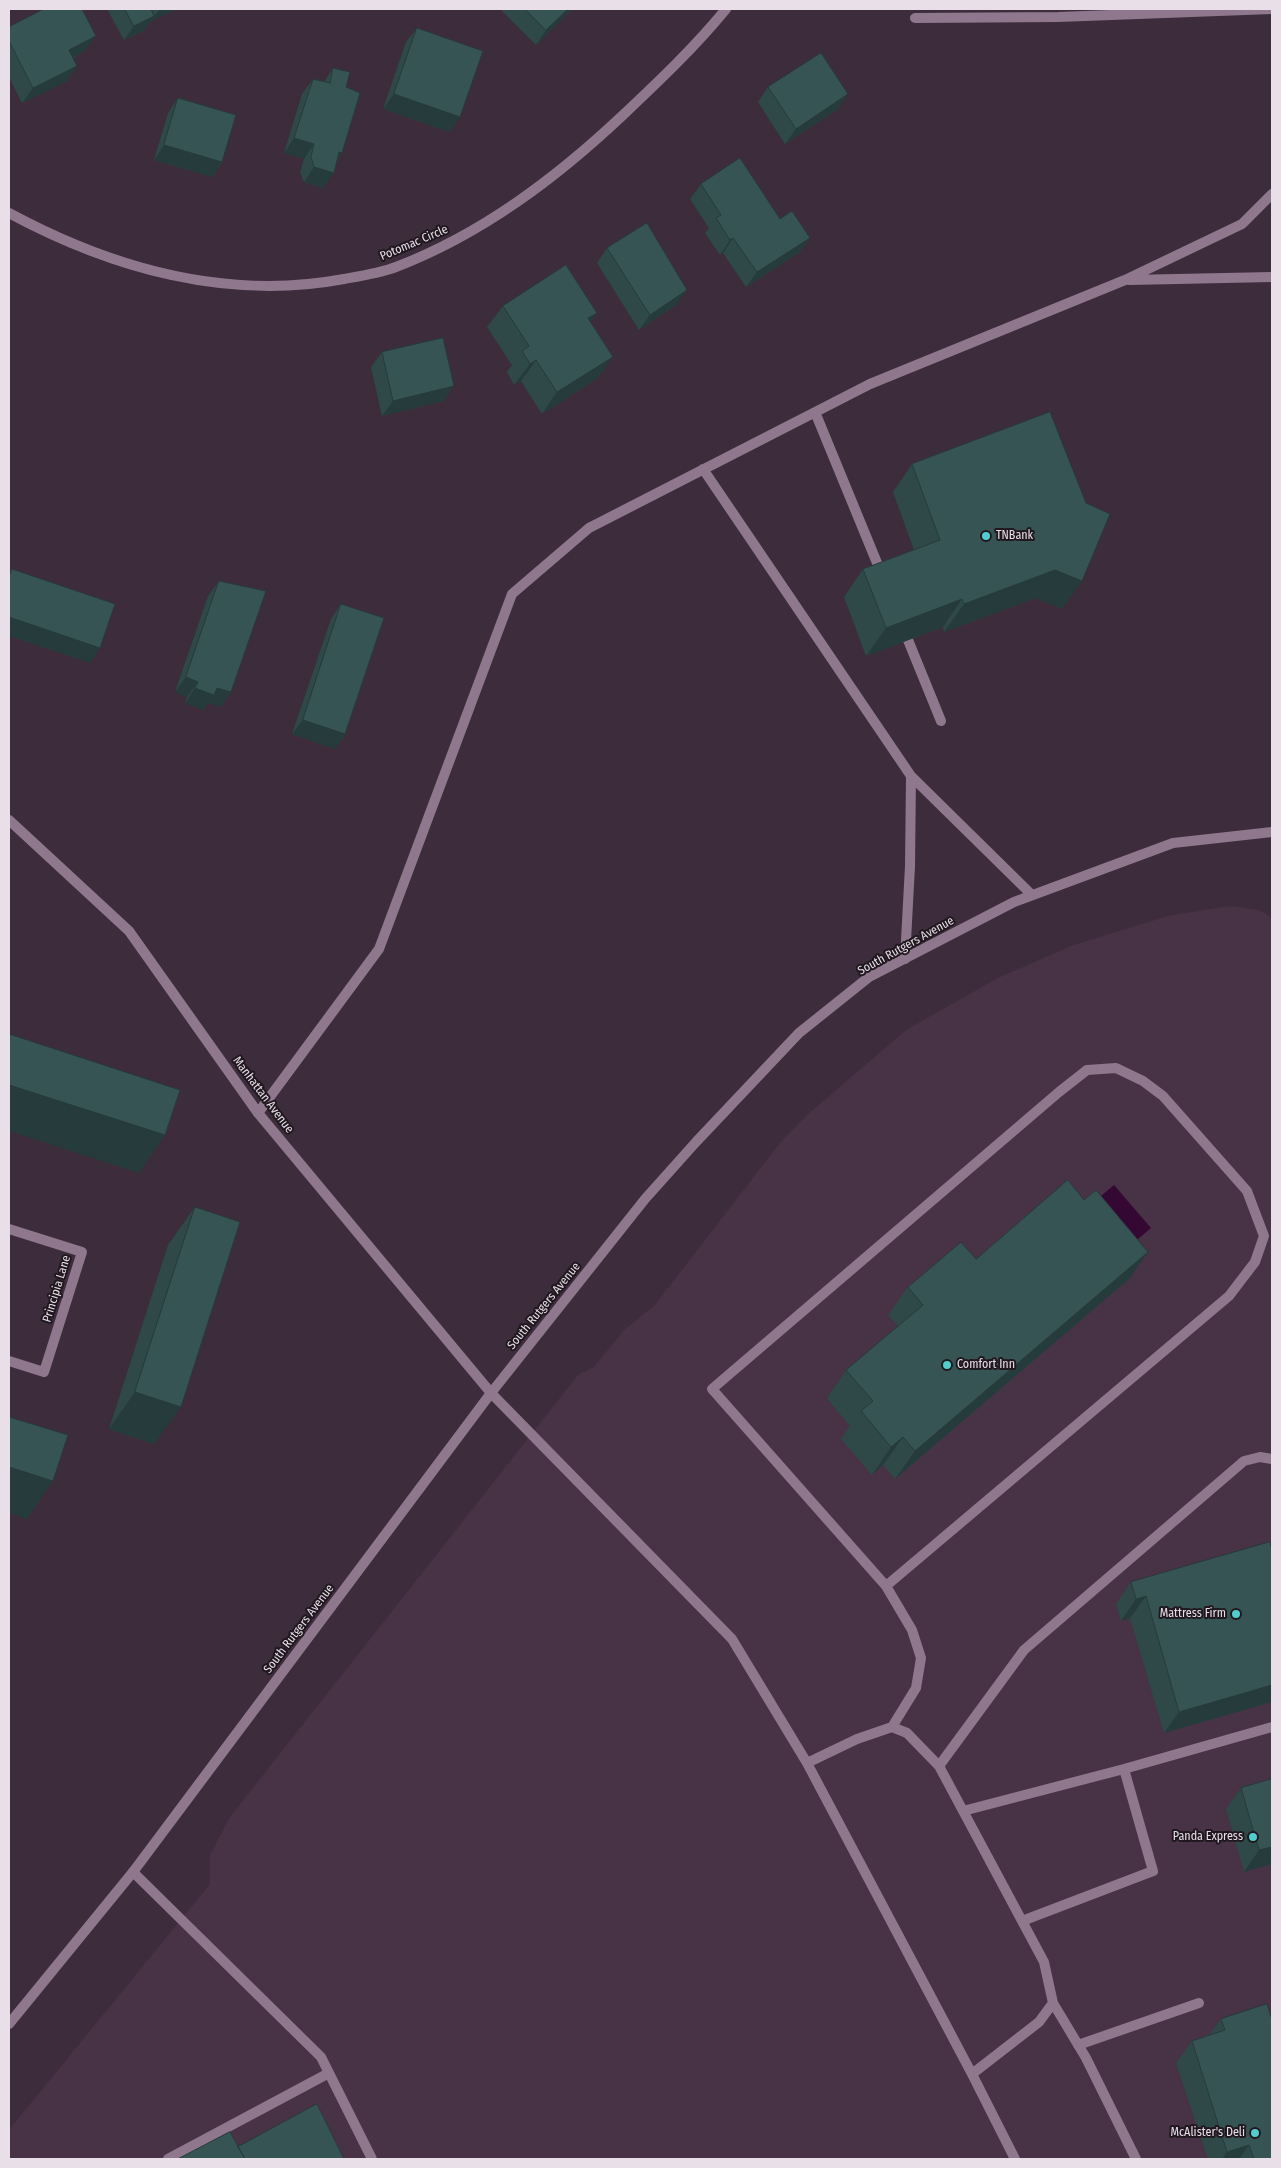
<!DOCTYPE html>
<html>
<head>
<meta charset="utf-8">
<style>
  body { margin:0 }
  #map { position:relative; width:1281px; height:2168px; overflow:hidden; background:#3d2d3c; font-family:"Fira Sans Condensed",sans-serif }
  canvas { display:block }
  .frame { position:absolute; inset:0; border:10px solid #e9dfe8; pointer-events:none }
</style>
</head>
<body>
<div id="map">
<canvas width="1281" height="2168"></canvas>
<div class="frame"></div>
</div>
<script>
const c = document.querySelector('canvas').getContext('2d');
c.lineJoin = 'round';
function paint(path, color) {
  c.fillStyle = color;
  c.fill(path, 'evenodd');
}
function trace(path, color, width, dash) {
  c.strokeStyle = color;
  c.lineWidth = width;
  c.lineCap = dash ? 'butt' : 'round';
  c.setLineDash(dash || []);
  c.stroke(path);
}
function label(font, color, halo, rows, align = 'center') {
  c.font = font + ' "Fira Sans Condensed",sans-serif';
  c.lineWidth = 4;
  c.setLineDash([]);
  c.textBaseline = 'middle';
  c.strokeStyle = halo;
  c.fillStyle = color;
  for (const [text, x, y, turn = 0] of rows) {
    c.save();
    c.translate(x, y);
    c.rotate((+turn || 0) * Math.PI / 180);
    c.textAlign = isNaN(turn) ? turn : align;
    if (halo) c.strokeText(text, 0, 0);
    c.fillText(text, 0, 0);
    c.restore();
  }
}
const built = new Path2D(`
  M1230,906L1259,910L1272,918V2159H9V2130L210,1884V1855L230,1817L578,1375L594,1367L624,1330L654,1306L780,1143L807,1115L906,1030L998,978L1071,946L1168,916Z`);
const water = new Path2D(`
  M1114,1185L1151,1228L1131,1245L1095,1201Z`);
const service = new Path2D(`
  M915,18L1058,17L1272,9
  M1129,280L1272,277
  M815,412L882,575
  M703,469L911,776L1032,895
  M908,640L941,721
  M905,959L910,866L911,776
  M258,1113L379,949L512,594L589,528L870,384L1125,280L1242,224L1272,194
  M491,1393L732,1639L807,1763L972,2074L1015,2159
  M886,1586L1229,1296L1255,1262L1264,1236L1247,1191L1163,1096L1143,1081L1116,1068L1087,1070L1059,1092L712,1389L886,1586L912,1630L921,1658L916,1688L892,1727
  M807,1763L857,1739L892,1727L907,1733L939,1766L1024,1650L1244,1461L1260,1457L1272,1459
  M939,1766L1044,1962L1053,2003L1039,2022L972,2074
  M1124,1769L1272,1727
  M963,1811L1124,1769L1153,1871L1022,1921
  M133,1872L321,2057L372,2159
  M1053,2003L1086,2058L1136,2159
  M1078,2045L1199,2003
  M168,2159L329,2073`);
const minor = new Path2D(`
  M9,213C111,268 227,301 344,279C361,276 380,273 396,267C482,234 556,178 622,116C658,82 695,47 726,9
  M9,1229L82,1252L44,1372L9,1361`);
const tertiary = new Path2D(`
  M9,820L129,931L258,1113L491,1393
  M9,2024L133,1872L491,1393L645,1199L696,1142L799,1033L869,977L1014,902L1173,843L1272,832`);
const wall = new Path2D(`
  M107,9H177L150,22L144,31L124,40Z
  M504,9H573L536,45L502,11Z
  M9,27L85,51L73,58L67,81L22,103L9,77Z
  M417,28L450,132L383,109L406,42Z
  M333,68L346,87L342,153L337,161L323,188L304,182L300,172L304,159L284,153L302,94L313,79L324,82Z
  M768,87L838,109L785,144L758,102Z
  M178,98L222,162L212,177L154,160L168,113Z
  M701,184L780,219L810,238L800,252L746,287L723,253L720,255L705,233L709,228L690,199Z
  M607,248L676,305L639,330L597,263Z
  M503,306L597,313L590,321L598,378L542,414L521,381L514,385L507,372L512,365L487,327Z
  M382,352L444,401L382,416L371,367Z
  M912,464L1062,609L1036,598L944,632L943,627L866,656L844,597L863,569L914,550L893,492Z
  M219,581L231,692L221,707L208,703L204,710L185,703L187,697L175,692L208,596Z
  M341,604L345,734L335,749L292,734L331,619Z
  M195,1207L154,1444L109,1429L168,1245Z
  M976,1259L1129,1279L895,1479L883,1465L872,1475L841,1439L850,1426L827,1398L846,1370L898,1326L888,1315L908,1287Z
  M1131,1582L1272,1702L1164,1733L1130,1618L1121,1621L1116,1604Z
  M1272,1779V1864L1244,1872L1226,1809L1241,1788Z
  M1221,2019L1272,2159H1208L1176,2063L1192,2041L1209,2035Z`);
const shadedWall = new Path2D(`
  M160,9H177L150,22Z
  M568,9H573L536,45L546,30Z
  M154,16L144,31L124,40L134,26Z
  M96,36L85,51L58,65L69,50Z
  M77,66L67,81L22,103L33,88Z
  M394,94L460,117L450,132L383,109Z
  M848,94L838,109L785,144L796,129Z
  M294,138L314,144L304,159L284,153Z
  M164,145L222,162L212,177L154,160Z
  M339,152L342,153L332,168Z
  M314,167L334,173L323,188L304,182Z
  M733,238L723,253L720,255L730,240Z
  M810,238L800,252L746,287L757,272Z
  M687,290L676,305L639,330L650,315Z
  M597,313L581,335L588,318Z
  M613,357L598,378L542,414L557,392Z
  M536,360L521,381L514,385L530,364Z
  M454,386L444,401L382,416L393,401Z
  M1055,570L1082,581L1062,609L1036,598L944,632L964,604Z
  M962,599L943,627L866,656L886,628Z
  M9,617L100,648L90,663L9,636Z
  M186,677L198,682L187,697L175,692Z
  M195,688H217L231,692L221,707L208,703L204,710L185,703Z
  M303,720L345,734L335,749L292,734Z
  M9,1085L165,1135L139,1173L9,1131Z
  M1148,1252L1129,1279L895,1479L915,1451Z
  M135,1392L181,1407L154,1444L109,1429Z
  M903,1437L883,1465L872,1475L891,1447Z
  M9,1467L53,1481L27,1519L9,1513Z
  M1146,1596L1130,1618L1121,1621L1136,1599Z
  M1272,1685V1702L1164,1733L1179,1712Z
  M1272,1847V1864L1244,1872L1259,1850Z
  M1249,2145L1239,2159H1222L1227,2152Z`);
const building = new Path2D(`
  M44,9H82L96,36L69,50L77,66L33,88L9,41V27Z
  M125,9H151L154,16L134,26Z
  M525,9H568L546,30Z
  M417,28L483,51L460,117L394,94Z
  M821,53L848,94L796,129L768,87Z
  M333,68L350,72L346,87L360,93L342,153L339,152L334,173L314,167L311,157L314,144L294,138L313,79L330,83Z
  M178,98L236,115L222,162L164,145Z
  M740,158L780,219L792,211L810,238L757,272L733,238L730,240L716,218L721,215L701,184Z
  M647,223L687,290L650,315L607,248Z
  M566,265L597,313L588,318L613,357L557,392L536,360L530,364L522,351L529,346L503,306Z
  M443,338L454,386L393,401L382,352Z
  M1050,412L1086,503L1110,514L1082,581L1055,570L964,604L962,599L886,628L863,569L940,540L912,464Z
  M12,569L115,604L100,648L9,617V577Z
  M219,581L266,591L231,692L217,688L214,695L195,688L198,682L186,677Z
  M341,604L384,618L345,734L303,720Z
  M9,1034L180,1090L165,1135L9,1085Z
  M1068,1180L1084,1200L1096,1190L1148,1252L915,1451L903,1437L891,1447L861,1411L873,1401L846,1370L923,1305L908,1287L961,1242L976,1259Z
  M195,1207L240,1222L181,1407L135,1392Z
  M9,1417L68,1435L53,1481L9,1467Z
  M1270,1542L1272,1550V1685L1179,1712L1146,1596L1136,1599L1131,1582Z
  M1272,1779V1847L1259,1850L1241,1788Z
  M1267,2004L1272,2020V2159H1254L1249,2145L1227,2152L1192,2041L1225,2030L1221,2019Z
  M317,2104L344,2159H245L238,2147Z
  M230,2132L245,2159H178Z`);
const markers = [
  [986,536,5,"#52cdce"],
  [947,1365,5,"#52cdce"],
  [1236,1614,5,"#52cdce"],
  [1253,1837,5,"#52cdce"],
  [1255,2133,5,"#52cdce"]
];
const streetNames = [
  ["Potomac Circle",414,243,-23],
  ["South Rutgers Avenue",906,946,-29],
  ["Manhattan Avenue",263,1095,53],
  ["Principia Lane",57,1289,-73],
  ["South Rutgers Avenue",544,1306,-51],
  ["South Rutgers Avenue",299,1629,-53]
];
const poiNames = [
  ["TNBank",996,536,"left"],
  ["Comfort Inn",957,1365,"left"],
  ["Mattress Firm",1226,1614],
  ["Panda Express",1243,1837],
  ["McAlister's Deli",1245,2133]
];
paint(built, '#483246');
paint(water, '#350834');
trace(service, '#8f788d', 10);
trace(minor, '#8f788d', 10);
trace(tertiary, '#8f788d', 10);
paint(wall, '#2f4848');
paint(shadedWall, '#263b3b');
paint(building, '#375454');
trace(building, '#263b3b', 1);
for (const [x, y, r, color] of markers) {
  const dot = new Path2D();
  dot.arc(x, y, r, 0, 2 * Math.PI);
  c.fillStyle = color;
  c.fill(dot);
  trace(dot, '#20181f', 2);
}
label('12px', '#e9dfe8', '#20181f', streetNames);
label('12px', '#e9dfe8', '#20181f', poiNames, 'right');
</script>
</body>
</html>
